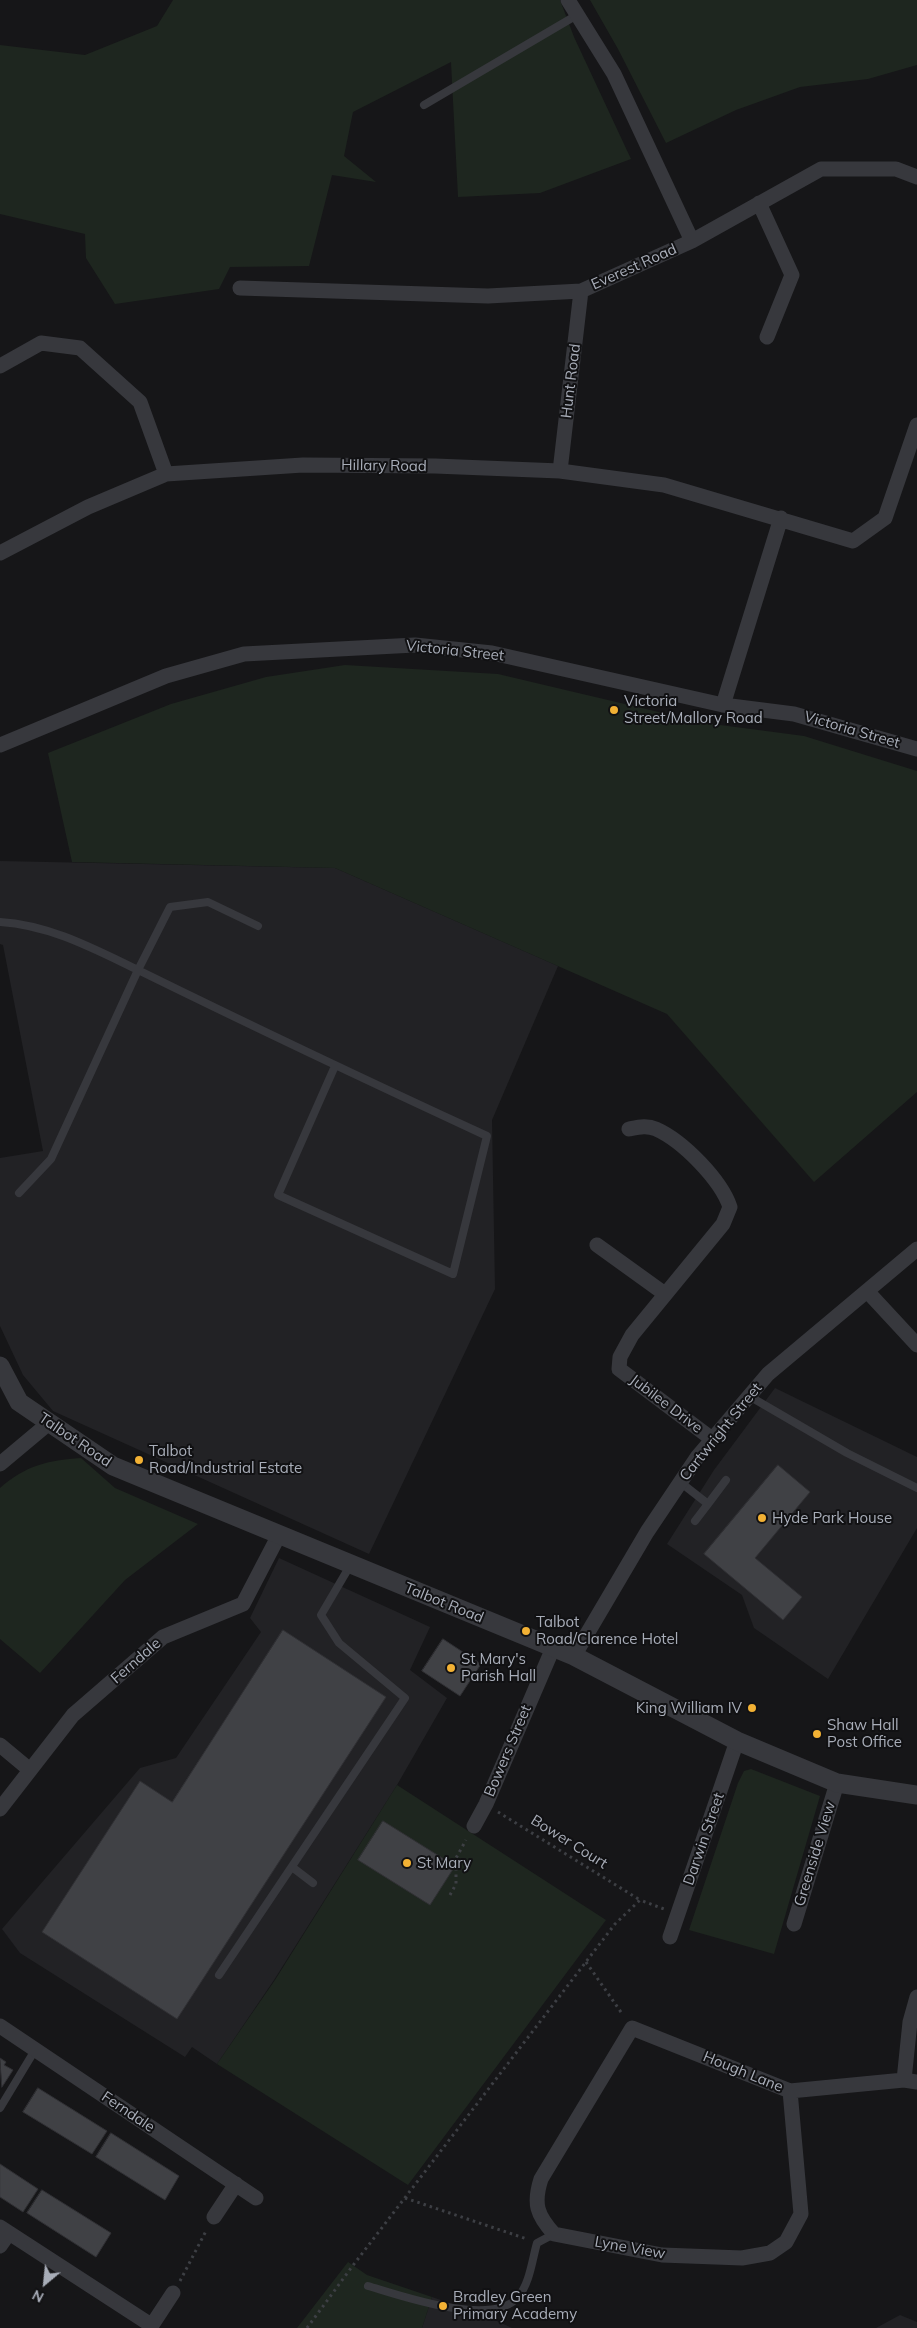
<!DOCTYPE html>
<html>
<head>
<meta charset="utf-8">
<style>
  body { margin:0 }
  #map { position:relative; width:917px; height:2328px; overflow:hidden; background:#161618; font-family:Mulish,sans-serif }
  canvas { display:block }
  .north { position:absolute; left:20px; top:2258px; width:50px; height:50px; -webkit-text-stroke:4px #111113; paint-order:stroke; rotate:208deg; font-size:14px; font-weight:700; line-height:20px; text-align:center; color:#a8adb8 }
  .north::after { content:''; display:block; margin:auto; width:18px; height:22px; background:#a8adb8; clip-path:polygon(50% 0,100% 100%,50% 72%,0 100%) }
</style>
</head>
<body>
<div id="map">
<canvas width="917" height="2328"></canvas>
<div class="north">N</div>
</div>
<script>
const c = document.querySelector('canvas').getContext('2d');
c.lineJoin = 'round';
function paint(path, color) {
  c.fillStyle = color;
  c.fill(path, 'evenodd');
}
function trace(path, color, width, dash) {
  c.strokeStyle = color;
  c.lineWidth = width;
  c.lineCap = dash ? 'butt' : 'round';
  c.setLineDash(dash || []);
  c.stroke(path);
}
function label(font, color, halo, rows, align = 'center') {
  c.font = font + ' Mulish,sans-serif';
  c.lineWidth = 4;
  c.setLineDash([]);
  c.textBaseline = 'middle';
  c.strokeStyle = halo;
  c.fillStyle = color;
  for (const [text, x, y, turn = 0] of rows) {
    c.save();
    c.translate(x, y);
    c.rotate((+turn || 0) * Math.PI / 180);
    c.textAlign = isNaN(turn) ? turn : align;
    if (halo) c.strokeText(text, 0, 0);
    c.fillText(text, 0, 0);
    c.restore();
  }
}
const built = new Path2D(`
  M0,861L335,868L558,966L492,1120L495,1289L369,1554L53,1411L23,1375L0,1326V1158L43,1151L3,945L0,944Z
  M775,1388L917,1457V1528L828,1679L754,1628L742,1595L667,1544L714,1470Z
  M279,1558L430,1627L410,1670L447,1698L397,1785L274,1980L217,2064L192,2047L185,2057L20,1953L2,1929L140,1768L176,1758L261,1632L250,1618Z
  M432,2297L484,2315L512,2328H422Z
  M900,2315L917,2322V2328H876Z`);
const green = new Path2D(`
  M173,0H560L574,37L631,159L540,193L458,197L451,62L353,112L344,156L376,182L332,175L309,266L230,267L219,289L115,304L86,258L85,234L0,214V45L85,55L157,26Z
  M590,0H917V65L868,79L800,87L736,110L666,143L618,49Z
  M345,665L498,674L705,723L804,736L917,771V1092L814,1182L667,1014L335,868L72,862L48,753L171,704L266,677Z
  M81,1458L115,1488L198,1524L125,1580L40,1673L0,1639V1488C25,1466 48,1460 81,1458Z
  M751,1769L820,1796L774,1954L689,1930L738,1783L744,1771Z
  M397,1785L606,1920L408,2185L217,2064L275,1980Z
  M348,2262L367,2275L432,2297L422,2328H297Z`);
const building = new Path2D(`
  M778,1465L810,1492L755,1558L802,1597L783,1620L704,1554Z
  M283,1630L386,1697L177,2019L42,1932L140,1781L172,1802Z
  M443,1639L481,1664L460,1696L422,1671Z
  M383,1821L455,1866L430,1905L358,1860Z
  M0,2058L6,2062L4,2065L13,2070L2,2087Z
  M38,2088L107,2131L92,2154L23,2112Z
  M111,2133L179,2176L165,2200L96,2157Z
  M0,2164L38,2189L23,2212L0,2197Z
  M42,2190L111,2233L96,2257L27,2213Z`);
const path = new Path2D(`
  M498,1812L640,1900
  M450,1895L456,1884V1858L466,1840
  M586,1962L623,2015
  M405,2198L527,2239
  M180,2281L206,2231
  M307,2328L351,2268L615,1924L640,1900L664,1909`);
const service = new Path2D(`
  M424,105L577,15
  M0,922C50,925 94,949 138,970L170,907L208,902L258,926
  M19,1193L51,1159L138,970C254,1027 370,1082 487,1136L453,1274L278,1195L335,1066
  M749,1396L847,1453L917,1488
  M680,1482L708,1504L695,1521
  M708,1504L726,1480
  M292,1867L313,1883
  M219,1975L405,1698L339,1643L321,1615L351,1564
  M0,2108L35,2050
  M368,2286C402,2296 492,2328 518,2297C530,2283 532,2260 537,2243L554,2234`);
const minor = new Path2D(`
  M568,0L614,74L692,241
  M759,203L792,275L767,337
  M240,288L488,296L581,291L692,241L821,169H896L917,177
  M0,366L41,343L80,348L140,402L166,474
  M560,471L581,291
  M0,553L88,507L166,474L303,465L435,466L560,471L664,485L853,541L885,518L917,425
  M723,705L781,518
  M0,745L166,676L244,654L415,645L492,653L723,705L794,714L917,749
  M629,1129C639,1127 647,1125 656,1129C683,1141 721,1180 730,1207L723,1224L632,1335L620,1357L619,1369L712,1439
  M597,1245L665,1294
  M867,1291L917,1345
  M0,1464L49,1423
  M574,1656L647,1532L698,1456L768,1374L917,1249
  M0,1745L30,1770
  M0,1809L73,1715L163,1637L243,1604L279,1535
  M474,1826L486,1804L553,1648
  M794,1924L837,1783
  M670,1937L737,1741
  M0,2026L256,2198
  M904,2080L910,2022L917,1997
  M790,2091L801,2214L786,2242L770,2253L742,2258L662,2255L554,2234C537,2215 533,2204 541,2179L632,2028L790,2091L904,2080L917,2082
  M214,2217L236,2184
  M0,2227L151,2325
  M0,2246L9,2233
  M150,2328L173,2293`);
const tertiary = new Path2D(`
  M0,1366L19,1402L113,1466L574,1656L737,1741L837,1783L917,1795`);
const markers = [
  [614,710,5,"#f2b134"],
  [139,1460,5,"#f2b134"],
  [762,1518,5,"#f2b134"],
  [526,1631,5,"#f2b134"],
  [451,1668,5,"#f2b134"],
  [752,1708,5,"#f2b134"],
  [817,1734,5,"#f2b134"],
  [407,1863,5,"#f2b134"],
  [443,2306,5,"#f2b134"]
];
const streetNames = [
  ["Everest Road",634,267,-24],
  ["Hunt Road",571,381,-83],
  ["Hillary Road",384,466,1],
  ["Victoria Street",455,651,6],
  ["Victoria Street",852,730,16],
  ["Jubilee Drive",666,1404,37],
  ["Cartwright Street",721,1432,-51],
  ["Talbot Road",75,1440,34],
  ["Talbot Road",444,1603,22],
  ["Ferndale",136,1661,-41],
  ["Bowers Street",508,1751,-67],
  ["Darwin Street",704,1839,-71],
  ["Bower Court",569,1842,32],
  ["Greenside View",815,1854,-73],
  ["Hough Lane",743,2072,22],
  ["Ferndale",128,2112,34],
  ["Lyne View",630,2248,10]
];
const poiNames = [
  ["Victoria",624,701],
  ["Street/Mallory Road",624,718],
  ["Talbot",149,1451],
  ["Road/Industrial Estate",149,1468],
  ["Hyde Park House",772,1518],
  ["Talbot",536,1622],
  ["Road/Clarence Hotel",536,1639],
  ["St Mary's",461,1659],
  ["Parish Hall",461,1676],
  ["King William IV",742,1708,"right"],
  ["Shaw Hall",827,1725],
  ["Post Office",827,1742],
  ["St Mary",417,1863],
  ["Bradley Green",453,2297],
  ["Primary Academy",453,2314]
];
paint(built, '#222225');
paint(green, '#1e261f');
paint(building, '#404145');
trace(building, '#303034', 1);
trace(path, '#3d3f44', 3, [2.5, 4]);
trace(service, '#37383d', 8);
trace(minor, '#37383d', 15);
trace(tertiary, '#37383d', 19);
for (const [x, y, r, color] of markers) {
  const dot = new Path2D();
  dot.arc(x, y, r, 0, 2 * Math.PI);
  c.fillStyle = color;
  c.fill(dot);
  trace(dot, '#111113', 2);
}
label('15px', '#a8adb8', '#111113', streetNames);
label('15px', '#a8adb8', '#111113', poiNames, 'left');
</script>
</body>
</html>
